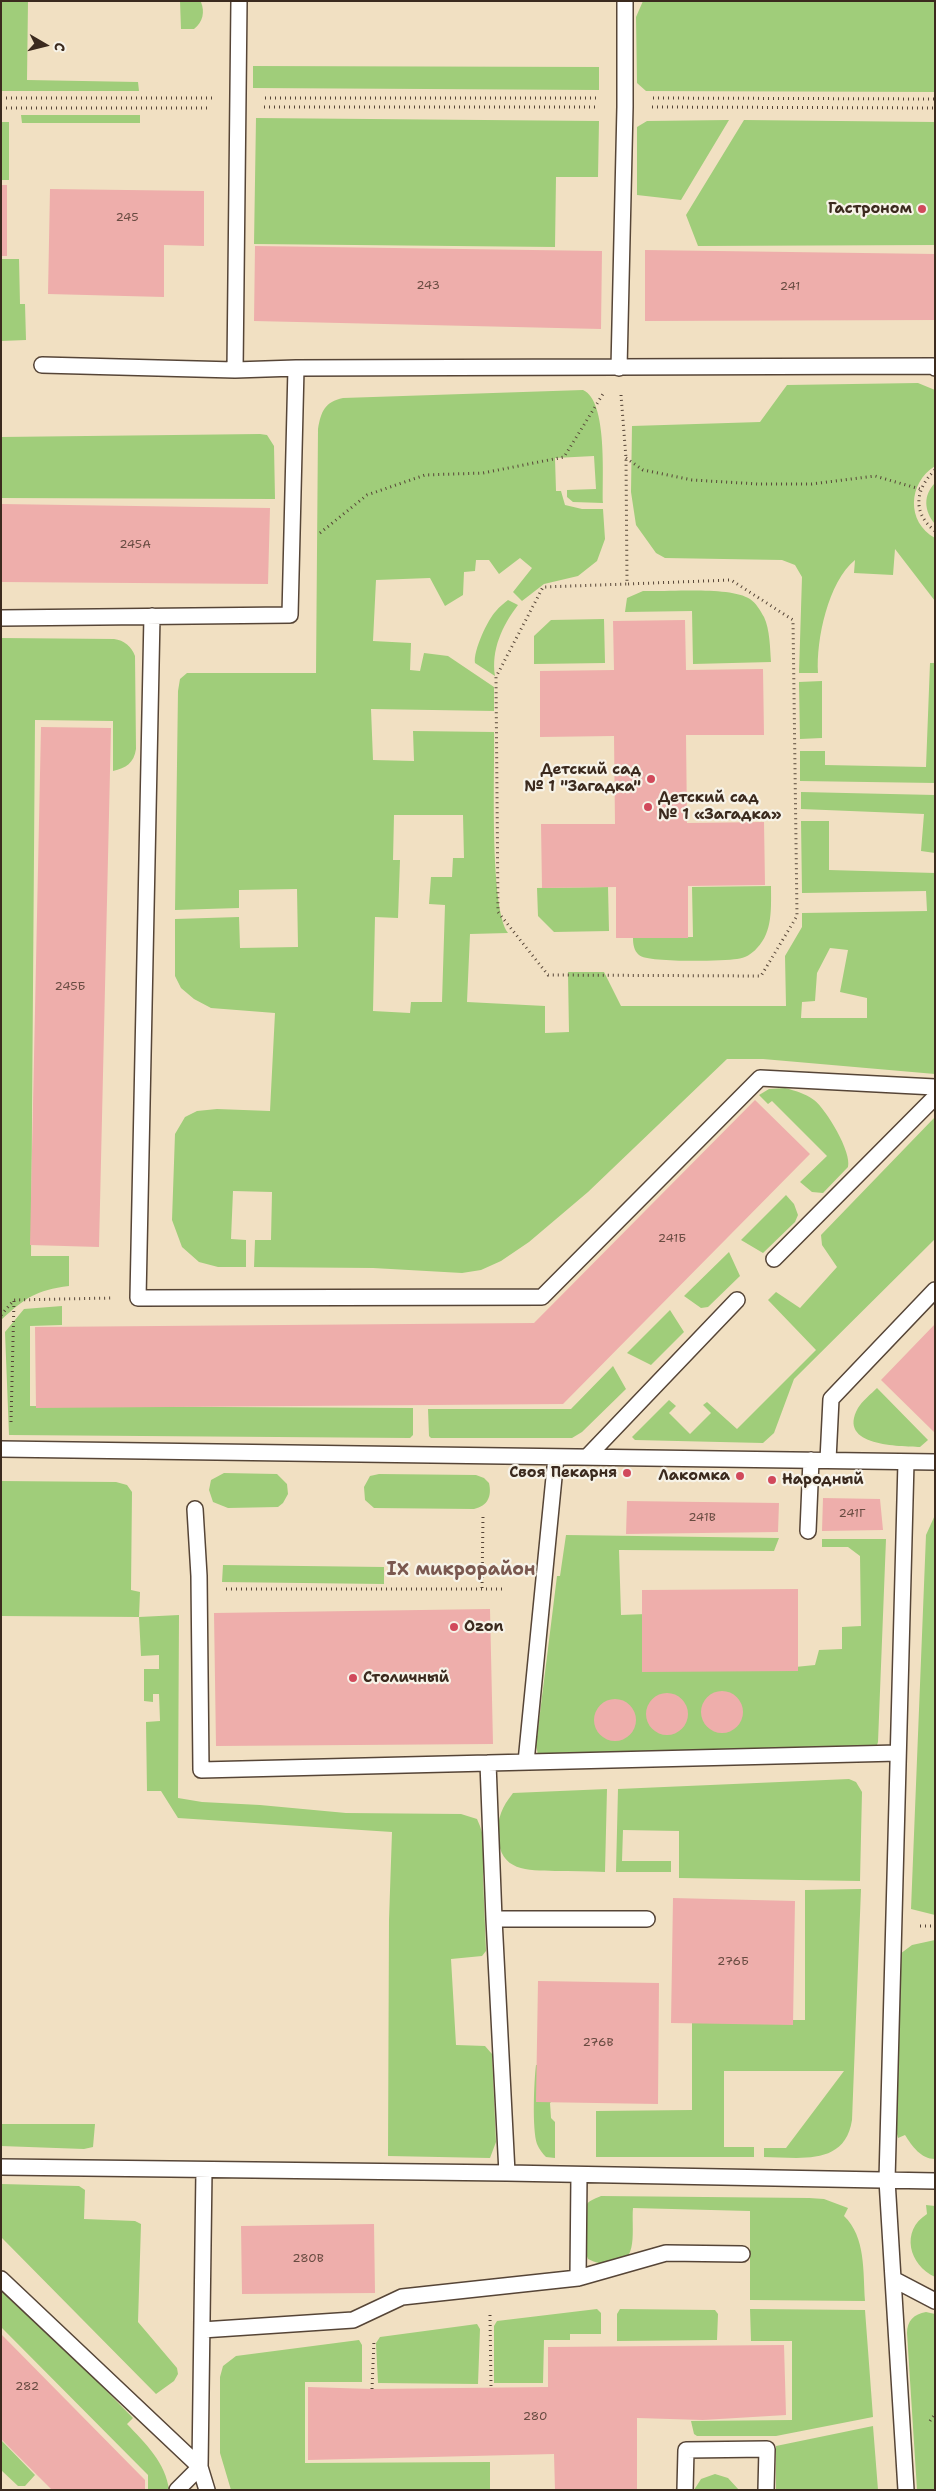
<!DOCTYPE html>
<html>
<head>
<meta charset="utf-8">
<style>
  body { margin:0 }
  #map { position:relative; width:936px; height:2491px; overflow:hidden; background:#f1e0c2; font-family:"Shantell Sans",sans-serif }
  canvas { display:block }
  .frame { position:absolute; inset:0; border:2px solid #3b2a1e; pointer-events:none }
  .north { position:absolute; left:20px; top:20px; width:50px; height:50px; -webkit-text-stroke:4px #f7f3e8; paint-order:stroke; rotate:98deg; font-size:14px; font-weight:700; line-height:20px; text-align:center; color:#3b2a1e }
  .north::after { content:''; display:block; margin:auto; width:18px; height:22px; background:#3b2a1e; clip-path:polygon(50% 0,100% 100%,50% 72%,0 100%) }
</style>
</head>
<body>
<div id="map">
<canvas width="936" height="2491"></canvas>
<div class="frame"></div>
<div class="north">С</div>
</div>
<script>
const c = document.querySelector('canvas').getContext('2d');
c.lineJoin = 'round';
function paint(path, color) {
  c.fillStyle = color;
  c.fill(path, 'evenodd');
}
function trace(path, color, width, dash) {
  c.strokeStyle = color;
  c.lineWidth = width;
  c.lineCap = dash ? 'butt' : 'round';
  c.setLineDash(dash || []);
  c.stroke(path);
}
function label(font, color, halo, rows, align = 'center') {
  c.font = font + ' "Shantell Sans",sans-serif';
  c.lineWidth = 4.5;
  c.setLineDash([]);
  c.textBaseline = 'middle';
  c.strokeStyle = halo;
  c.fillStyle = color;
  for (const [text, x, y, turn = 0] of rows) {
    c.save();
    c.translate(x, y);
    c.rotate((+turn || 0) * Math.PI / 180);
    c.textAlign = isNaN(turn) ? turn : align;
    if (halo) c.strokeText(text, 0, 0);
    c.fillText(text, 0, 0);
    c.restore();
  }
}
const green = new Path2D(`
  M1,1H28L27,80L138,82L139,91H1Z
  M180,1L201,2C205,12 203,22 194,29H181Z
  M643,1H935V92L646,91L637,83L636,17Z
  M253,66L599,67V90L253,88Z
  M21,115H140V123H22Z
  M256,118L599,121L598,177H556L555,247L254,244Z
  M729,120L681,200L637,195V127L647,121Z
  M744,120L935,122V245L698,246L686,215Z
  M1,122H9V180H1Z
  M1,259H19L20,304H25L26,340L1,341Z
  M918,383L935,390V466C908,483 906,522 935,538V601L895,549L893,575L854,573L855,560C828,582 816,640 818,673H799L802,577L795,565L782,560L665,558L656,553L636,525L631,492L632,426L760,422L787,385Z
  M583,390C608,401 602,478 603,503L573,502L567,497V490L596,489L594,456L555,458L556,491H561L565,505L582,509H603L605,539L597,561L578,576L544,584L522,601L513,592L532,568L520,558L499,574L489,560H476L475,571L464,572L463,595L445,606L430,578L376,580L373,641L411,643L410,670L420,671L424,653L448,656L494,687V711L371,709L373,760L414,761L413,731L494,732C495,770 489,907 508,933L470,934L467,1002L545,1006V1033L569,1032L568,972H604L621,1006H786L785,956L802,927V913L927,911L926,891L802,893L801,821H829V870L935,873V1074L763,1059H727L588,1192L529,1242L501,1261L481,1270L462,1273L373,1268L254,1267L255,1240H271L272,1192L233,1191L231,1239L246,1240V1267H218L199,1262L182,1247L172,1220L175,1134L185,1117L197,1111L217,1109L270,1111L275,1013L211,1008L194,999L181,988L175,976V919L239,917L240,948L298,947L297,889L239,890V908L175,910L178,691L180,679L187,673H316L318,429C321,411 325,402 343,398ZM394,815H463L464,858H453L452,877H431L429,904L445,905L442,1002H411L410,1013L373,1011L375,917L398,918L400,860H393ZM830,948L848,950L840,992L867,998V1018H801L802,1002L815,1001L817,973Z
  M260,434L267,435L274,446L275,499L1,498V437Z
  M935,483V524C924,511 923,495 935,483Z
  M643,591C668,592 730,586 750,599C756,603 760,610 764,617C770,630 770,648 771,662L693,664L692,611L625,612L627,598Z
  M508,600L518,605C502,626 491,650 495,676L475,663C473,651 488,619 496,611C499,607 504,603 508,600Z
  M604,619L605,663L534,664V636L551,620Z
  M1,638L114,639C124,640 132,647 135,656L136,749C134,763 126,768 113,771V721L35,720L31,1256H69V1286C36,1290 25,1298 1,1320Z
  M930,663H935V783L800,781V751H825V765L926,767Z
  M822,681V738L800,739L799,682Z
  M801,792L935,795V853L921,851L924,814L801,809Z
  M771,886C771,907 773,932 757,948C752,954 745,958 737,959C723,961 647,963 639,955C634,951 633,944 633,938L693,937L692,887Z
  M608,887L609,931L554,932L538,916L537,888Z
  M785,1088C796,1091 804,1093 814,1100C826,1109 852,1152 848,1167L823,1193L812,1192L800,1182L827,1156L772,1101L768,1104L759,1095L769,1089Z
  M935,1117V1239L794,1379L774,1433L763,1443L635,1440L632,1437L669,1400L676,1406L669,1413L690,1434L711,1413L703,1405L707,1402L737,1429L816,1350L768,1300L776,1292L800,1308L837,1267L822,1245L821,1235Z
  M786,1195L794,1204L798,1215L795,1222L763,1253L741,1240Z
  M729,1252L740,1276L708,1307L701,1308L684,1296Z
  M62,1306V1325L30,1326V1406L413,1408V1435L410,1438L9,1435L5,1332L24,1309Z
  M670,1310L684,1332L651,1365L627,1353Z
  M613,1366L626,1389L582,1432L572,1438H431L429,1436L428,1409H571Z
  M877,1388L928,1440L920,1447C901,1446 836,1447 858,1408C862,1401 871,1394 877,1388Z
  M224,1473L277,1474L287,1484L288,1494L283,1503L278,1507L228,1508L213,1502L209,1490L211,1480Z
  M379,1474L476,1475L484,1478L489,1483C492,1496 488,1506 474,1509L374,1508L365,1500L364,1487L370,1476Z
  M1,1481L116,1482L127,1485L132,1492L131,1590L140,1592L139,1617L179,1615L178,1798L202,1802L260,1805L346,1813L461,1814L477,1819C486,1837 486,1858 483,1876L486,1951L482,1956L451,1959L456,2045L485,2046L492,2054L496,2142L490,2158L388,2156L389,1920L392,1832L178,1818L161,1791H147L146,1722L160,1721L159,1694H153V1702L144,1701V1669H159V1655L141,1656L139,1617L1,1616Z
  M935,1515V1915L911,1909L926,1535Z
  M566,1535L779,1538L774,1551L619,1550L621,1615L646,1614L795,1667L815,1665L819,1650L842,1649V1627L861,1626L860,1556L848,1547H822V1539H886L878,1742L876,1748L538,1755L536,1745L557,1576H560Z
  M223,1565L384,1567V1584L222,1582Z
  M849,1779L856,1782L862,1792L860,1881L679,1878V1831L623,1830L622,1861H671V1872H616L618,1789Z
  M607,1789L605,1872C588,1871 571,1871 555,1871C527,1870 500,1872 498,1836C497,1818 502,1807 513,1793Z
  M861,1889L852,2120C845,2167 798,2157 764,2157V2148H786L844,2071H724V2147H754V2157H596V2111L692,2110V2020H805V1890Z
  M935,1940V2159C921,2159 912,2146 905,2135L898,2138L896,2130L900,1954L912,1945Z
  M551,2064L553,2100L550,2103L551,2118L555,2122V2158L546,2157C543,2154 539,2149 537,2144C532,2129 534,2081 536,2065Z
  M1,2124H95L93,2147L84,2149L1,2146Z
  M1,2184L79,2186L85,2190L84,2219L135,2221L141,2224L138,2322L177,2368L178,2374L174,2381L156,2394L1,2237Z
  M601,2196L809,2198L824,2199L848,2208L844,2216C866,2237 863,2272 865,2301L750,2300V2211L633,2208C631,2229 640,2265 610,2264C601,2264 596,2263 588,2259C583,2245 578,2217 587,2204C590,2200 597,2198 601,2196Z
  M926,2205L935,2206V2277C909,2265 900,2231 927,2214Z
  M1,2283L133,2418L127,2424C145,2443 166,2463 169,2490H148V2475L1,2327Z
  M597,2309L601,2313V2334H570V2340H544L543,2383H494V2326L497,2321Z
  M620,2309L715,2310L718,2314L717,2340L617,2341V2314Z
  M750,2309L865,2310L873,2417L776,2436H697L694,2434L691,2421L792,2420V2341H751Z
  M926,2312L935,2314V2490H917L907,2333C907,2321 914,2314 926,2312Z
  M477,2324L480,2329L478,2384L378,2383L376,2343L380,2337Z
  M359,2340L362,2345V2382H305V2463L490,2462V2490H231L220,2453V2377L223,2366L236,2356Z
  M873,2426L878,2490H776V2446Z
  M1,2440L35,2475L25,2486H18L1,2470Z
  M715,2474L728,2478L739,2490H694L701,2479Z`);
const building = new Path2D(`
  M1,185H7V256H1Z
  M50,189L204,191V246L164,245V297L48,294Z
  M255,246L602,251L601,329L254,321Z
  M645,250L935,254V320L645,321Z
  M1,504L270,508L268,584L1,582Z
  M685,620L686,670L763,669L764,735H686L687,823L764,822L765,885L688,886V938H616V887L542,888L541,824H615L614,736L540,737V671L614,670L613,621Z
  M41,727L111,728L99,1247L30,1245Z
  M755,1100L810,1154L563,1404L36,1408L35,1327L534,1323Z
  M935,1324V1433L881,1380Z
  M823,1498L880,1499L883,1530L822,1531Z
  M627,1501L779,1503L778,1532L626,1534Z
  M798,1589V1671L642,1672V1590Z
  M490,1609L493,1744L216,1746L214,1613Z
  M701 1712a21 21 0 1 1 42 0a21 21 0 1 1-42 0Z
  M646 1714a21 21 0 1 1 42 0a21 21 0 1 1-42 0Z
  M594 1720a21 21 0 1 1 42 0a21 21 0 1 1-42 0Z
  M673,1898L795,1901L793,2025L671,2023Z
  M538,1981L659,1983L658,2104L536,2102Z
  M374,2224L375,2293L242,2294L241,2226Z
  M1,2334L145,2480V2490H52L1,2439Z
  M784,2345L786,2415L703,2420L637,2418V2490H555L554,2454L308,2460V2387L372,2389L548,2387V2347Z`);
const path = new Path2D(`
  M1,98H212
  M265,98H599
  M653,98L935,99
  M264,107H598
  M652,107L935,108
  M1,108H211
  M621,395L626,458L627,584L543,587L496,677L498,912L548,975L761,976L797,916L793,620L731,580L627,584
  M626,458L643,470L692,480L758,484H812L875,476L920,489
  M935,470C915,489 912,513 935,531
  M320,533L367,495L425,475L483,473L564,457L603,394
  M1,1315L14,1300L112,1298
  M11,1422L14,1300
  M482,1588L483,1516
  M226,1589H503
  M920,1926H935
  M490,2315L491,2387
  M372,2389L374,2340
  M930,2421L935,2414`);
const lane = new Path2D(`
  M239,1L235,370L296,368
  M42,365L235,370
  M619,368L625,107V1
  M152,616L138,1298L542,1297L760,1078L935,1087
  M1,618L290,615L296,368L933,366L935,368
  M774,1259L935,1097
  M1,1449L935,1462
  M587,1457L737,1300
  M828,1460L831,1399L935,1290
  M906,1462L887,2180L893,2279L935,2301
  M195,1509L199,1576L201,1770L898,1753
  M808,1531L811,1460
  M526,1762L556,1457
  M488,1763L494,1919
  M1,2167L507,2173L935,2181
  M507,2173L494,1919H647
  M578,2278L579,2175
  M1,2279L200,2467L207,2490
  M893,2279L906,2490
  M202,2330L353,2320L402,2297L578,2278L666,2253L742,2254
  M177,2490L200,2467L204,2170
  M685,2490L686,2450L767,2449L766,2490`);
const markers = [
  [922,209,5,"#d1495b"],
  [651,779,5,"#d1495b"],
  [648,807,5,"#d1495b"],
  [627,1473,5,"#d1495b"],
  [740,1476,5,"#d1495b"],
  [772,1480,5,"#d1495b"],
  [454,1627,5,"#d1495b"],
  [353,1678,5,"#d1495b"]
];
const numberNames = [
  ["245",127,218],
  ["243",428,286],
  ["241",790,287],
  ["245А",135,545],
  ["245Б",70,987],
  ["241Б",672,1239],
  ["241Г",852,1514],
  ["241В",702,1518],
  ["276Б",733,1962],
  ["276В",598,2043],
  ["280В",308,2259],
  ["282",27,2387],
  ["280",535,2417]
];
const poiNames = [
  ["Гастроном",912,209],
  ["Детский сад",641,770],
  ["№ 1 \"Загадка\"",641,787],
  ["Детский сад",658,798,"left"],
  ["№ 1 «Загадка»",658,815,"left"],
  ["Своя Пекарня",617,1473],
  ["Лакомка",730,1476],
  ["Народный",782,1480,"left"],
  ["Ozon",464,1627,"left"],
  ["Столичный",363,1678,"left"]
];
const quarterNames = [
  ["IX микрорайон",461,1570]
];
paint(green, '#a0cd7a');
paint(building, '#eeaeab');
trace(lane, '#564537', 18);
trace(path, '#564537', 3, [1, 4]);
trace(lane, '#fff', 15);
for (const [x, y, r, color] of markers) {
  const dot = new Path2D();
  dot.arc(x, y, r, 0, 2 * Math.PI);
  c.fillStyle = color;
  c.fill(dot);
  trace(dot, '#f7f3e8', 2);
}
label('12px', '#684b41', null, numberNames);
label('bold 15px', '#3b2a1e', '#f7f3e8', poiNames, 'right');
label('bold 18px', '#7a584f', '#f7f3e8', quarterNames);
</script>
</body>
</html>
